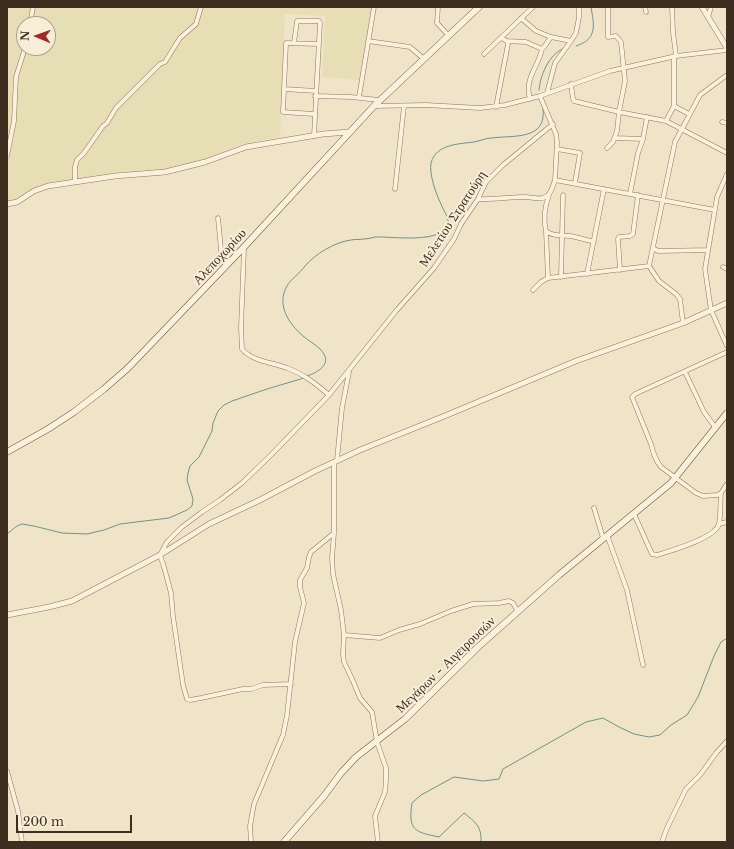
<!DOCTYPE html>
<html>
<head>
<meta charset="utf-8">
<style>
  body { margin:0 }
  #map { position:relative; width:734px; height:849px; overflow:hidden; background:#f0e4c8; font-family:"Libre Baskerville",serif }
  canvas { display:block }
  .frame { position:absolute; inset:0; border:8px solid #3d2e20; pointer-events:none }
  .north { position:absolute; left:16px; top:16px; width:40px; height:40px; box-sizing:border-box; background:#f7eed8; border:1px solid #ada18e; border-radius:50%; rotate:272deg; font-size:11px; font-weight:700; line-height:16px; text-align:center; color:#3d2e20 }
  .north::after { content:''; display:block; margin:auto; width:14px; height:18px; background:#9e2a2b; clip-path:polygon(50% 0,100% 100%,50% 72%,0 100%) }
  .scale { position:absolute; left:16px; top:815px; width:116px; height:18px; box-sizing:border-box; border:2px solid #3d2e20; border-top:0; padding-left:5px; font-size:12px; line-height:14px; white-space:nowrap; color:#3d2e20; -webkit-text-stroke:3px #f7eed8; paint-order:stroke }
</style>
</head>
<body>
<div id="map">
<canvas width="734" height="849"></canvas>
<div class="frame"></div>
<div class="north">N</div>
<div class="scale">200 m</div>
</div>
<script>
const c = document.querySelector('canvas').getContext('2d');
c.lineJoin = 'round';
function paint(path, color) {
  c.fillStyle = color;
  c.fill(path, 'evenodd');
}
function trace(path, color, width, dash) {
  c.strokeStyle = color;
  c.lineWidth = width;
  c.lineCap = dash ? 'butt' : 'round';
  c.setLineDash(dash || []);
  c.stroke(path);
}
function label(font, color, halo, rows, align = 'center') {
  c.font = font + ' "Libre Baskerville",serif';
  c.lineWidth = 4;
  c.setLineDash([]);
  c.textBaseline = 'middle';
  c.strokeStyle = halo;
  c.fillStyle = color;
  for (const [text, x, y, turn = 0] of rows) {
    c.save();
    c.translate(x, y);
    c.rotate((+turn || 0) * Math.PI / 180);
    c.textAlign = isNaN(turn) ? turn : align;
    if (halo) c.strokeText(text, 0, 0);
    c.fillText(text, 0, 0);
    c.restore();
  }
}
const farmland = new Path2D(`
  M7,7H372L359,80L322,77L325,16L285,14L280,137L239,145L201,161L163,170L51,183L34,189L11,201H7ZM24,24H48V48H24Z`);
const stream = new Path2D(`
  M576,46C598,39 594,25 591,7
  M539,90C540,76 549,54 563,49
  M307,376C319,372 334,363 320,349C315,344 309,341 303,336C289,324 276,305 287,286C290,280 300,273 305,266C315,254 335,242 351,240C355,239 359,240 363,239C367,239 371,238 375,237C390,236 444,245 448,223C449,217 443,210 441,204C436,194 429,174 431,163C436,144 459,144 474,142C480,141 485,138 492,138C512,135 547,141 543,109
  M7,534L17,526L22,524L34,526L62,533L87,534L104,530L120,524L169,518L187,510L192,506L193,499L187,480L188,473L190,466L199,457L212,431L213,423L218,411L224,405L232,401L267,389L304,378
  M481,842C482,826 475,822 464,813L439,837C414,832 408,830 412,803L421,795L454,777L483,781L499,779L503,769L586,722L603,718L619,727L634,734L649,737L660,735L671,725L687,715L698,697L714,656L721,642L727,638`);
const minor = new Path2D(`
  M438,7L437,23L449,36
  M645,7L646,12
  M672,7L673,32L676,56
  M708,17L711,7
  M521,18L536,31L551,37
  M30,24L33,7
  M368,41L410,47L424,59
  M507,41L526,42L542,49L544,47L551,37L571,41
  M294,43L297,21H319L320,23L314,136
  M484,54L533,7
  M571,84L573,99L574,101L619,112L666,121L727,153
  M284,89L316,91
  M547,93L555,63L571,41L576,33L579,17V7
  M315,96L351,97L379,100
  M540,96L556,134L557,142L555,180
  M359,97L374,7
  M530,99C524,78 538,68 542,49
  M374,106L426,105L480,108L505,105L540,96L610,71L676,56L727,50
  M674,106L689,114
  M496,107L508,44L507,41L501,38
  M314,114L283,112L286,43L319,44
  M666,121L674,106V56
  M722,122L727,123
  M615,138L643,139
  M607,148L613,142L617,131L619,112L625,81L621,42L616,36L608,37V7
  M557,149L580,153L575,183
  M7,156L14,121L16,77L25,48
  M727,174L717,197L705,269L711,310L727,346
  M75,182V167L77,160L84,153L103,126L107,123L116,108L160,64L165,62L180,38L196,24L201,7
  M395,189L404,106
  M630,194L638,153L643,139L647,117
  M549,195C545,206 543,219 546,231C555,238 565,234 575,237C582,238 586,241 594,241
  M478,199C494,200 509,197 525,197C533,197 540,201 547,196C552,192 553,185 555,180L715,210
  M218,218L222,260L229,263
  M546,231L548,278
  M244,248L241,328L242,349C253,362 272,362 287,368C304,374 316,384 329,395
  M653,248L658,251L708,250
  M723,267L727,269
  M620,270L618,239L619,237L630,236L633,234L638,195
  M587,274L604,189
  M561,277L563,195
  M533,290L541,282L548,278L649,266
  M683,323L680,299L676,294L659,281L649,266L675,142L700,95L727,75
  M727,352L635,394L632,397L651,444C653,452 655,460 661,467L696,493L703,496L717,495L721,493L727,484
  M685,372L704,412L715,427
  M337,460L342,408L349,372
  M594,508L603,538
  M634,514L652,554L657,555C670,551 716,538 719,524C721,514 720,502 721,493
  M719,524L727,522
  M334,533L332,558L333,574L341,610L344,635L380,638L399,630L420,624L451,611L473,604L499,603L509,601L513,603L518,612
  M607,535L627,590L643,665
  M344,635L343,654L344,662L353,681L360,698L372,712L377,742L386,768V780L385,792L375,816L378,842
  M291,684L263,685L251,689H243L201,698L190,700L187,699L183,685L173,616L171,593L164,567L160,555L167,542L182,527L202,512L220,500L242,483L271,455L329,395L396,311L434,268L454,239L461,224L478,199L486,182L503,165L553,124
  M7,771L18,811L22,842
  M251,842L250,826L254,804L283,735L287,715L295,642L304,603L300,587V580L307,568L309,557L311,552L334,533V462
  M662,842L667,828L686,789L700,775L717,752L727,741`);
const tertiary = new Path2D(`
  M702,7L727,48
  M7,204L17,202L34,191L48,186L115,176L165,172L205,162L246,147L323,134L349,132
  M7,615L49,607L72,601L160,555L209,524L260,500L315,471L360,450L447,415L576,361L683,323L727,303`);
const secondary = new Path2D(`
  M7,452L48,429L74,412L104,389L128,368L244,247L374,106L479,7
  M284,842L324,796L341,773L356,757L405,719L478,647L559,575L671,483L727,413`);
const streetNames = [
  ["Μελετίου Στρατούρη",453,219,-57],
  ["Αλεποχωρίου",220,257,-47],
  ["Μεγάρων - Αιγειρουσών",446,665,-44]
];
paint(farmland, '#e6deb5');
trace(stream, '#6f938a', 1);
trace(minor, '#8d765c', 5);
trace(tertiary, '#8d765c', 6);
trace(secondary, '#6f573f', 7);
trace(minor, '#faf1dc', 4);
trace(tertiary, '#faf1dc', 5);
trace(secondary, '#faf1dc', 6);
label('13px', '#3d2e20', '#f7eed8', streetNames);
</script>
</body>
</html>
